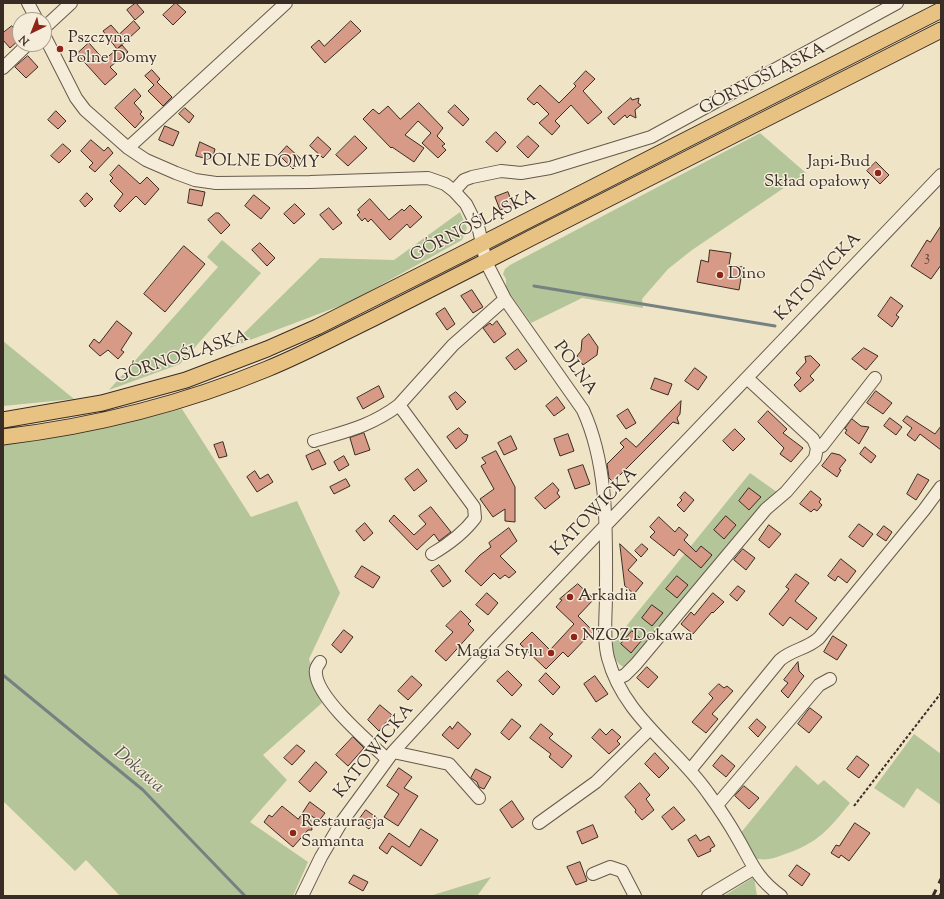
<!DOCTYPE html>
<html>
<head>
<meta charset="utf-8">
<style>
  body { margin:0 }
  #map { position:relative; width:944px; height:899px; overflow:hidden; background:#efe4c6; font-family:"Sorts Mill Goudy",serif }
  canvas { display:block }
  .frame { position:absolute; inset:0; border:4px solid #392c24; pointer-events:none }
  .north { position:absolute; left:12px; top:12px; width:40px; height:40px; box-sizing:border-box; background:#f5edda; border:1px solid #aaa091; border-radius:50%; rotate:223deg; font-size:11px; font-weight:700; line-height:16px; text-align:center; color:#392c24 }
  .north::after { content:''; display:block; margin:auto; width:14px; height:18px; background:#8f2418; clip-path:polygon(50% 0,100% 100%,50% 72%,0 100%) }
</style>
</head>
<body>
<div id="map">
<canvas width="944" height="899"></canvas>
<div class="frame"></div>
<div class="north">N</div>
</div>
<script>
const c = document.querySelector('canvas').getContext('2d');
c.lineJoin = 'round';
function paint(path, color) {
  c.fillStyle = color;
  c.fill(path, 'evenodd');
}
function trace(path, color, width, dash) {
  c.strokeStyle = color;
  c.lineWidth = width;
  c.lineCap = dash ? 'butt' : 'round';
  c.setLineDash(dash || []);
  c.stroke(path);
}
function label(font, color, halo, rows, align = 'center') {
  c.font = font + ' "Sorts Mill Goudy",serif';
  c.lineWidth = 3;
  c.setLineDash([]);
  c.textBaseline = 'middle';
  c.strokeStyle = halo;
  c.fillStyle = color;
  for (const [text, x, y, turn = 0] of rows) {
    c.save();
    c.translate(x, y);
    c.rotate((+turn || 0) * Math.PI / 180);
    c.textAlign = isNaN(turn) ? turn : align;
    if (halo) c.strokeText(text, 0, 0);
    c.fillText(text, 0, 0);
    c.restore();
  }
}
const green = new Path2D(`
  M760,133L806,173L692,250L668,269L642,299L643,308L582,298L531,323L506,288V279L503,274L505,269L510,265Z
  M460,212L467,228L462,240L350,302L229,348L320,258L394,260Z
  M222,240L261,273L180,364L109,390L218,267L207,257Z
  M3,341L74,399L3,406Z
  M182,409L251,517L297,501L340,593L309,659L322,703L263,755L287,780L250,822L308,862L293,896H120L86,860L75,871L3,801V443L46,439Z
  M750,473L781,495L626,668C615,664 614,656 611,645Z
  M914,734L941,754V805L917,788L904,808L874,788Z
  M796,765L818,785L824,780L850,803C829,829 818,843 785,854C772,859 767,861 752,858L739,835Z
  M491,877L477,896H430Z
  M754,877L757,896H724Z`);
const stream = new Path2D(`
  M534,286L775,326
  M3,675L143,790L245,896`);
const building = new Path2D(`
  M136,3L144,12L135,20L127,10Z
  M176,3L186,12L173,25L163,15Z
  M134,21L140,28L117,49L103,31L111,25L119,34Z
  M351,21L361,31L325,63L311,47L319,40L324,46Z
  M12,26L20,35V39L10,48L3,40V33Z
  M89,43L104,60L122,45L128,52L110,67L117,74L105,85L77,54Z
  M28,56L38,67L26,78L15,67Z
  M152,70L160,79L157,82L172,97L163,106L148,91L154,85L145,76Z
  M586,71L595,79L583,91L602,112L588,124L571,105L555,121L560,126L552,135L539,123L549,114L537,102L534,105L527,99L540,85L559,103L576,86L574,84Z
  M135,89L141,96L134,103L142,112L140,114L144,118L135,128L115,108Z
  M631,98L632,100L639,98L638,103L641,105L635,110L636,118L630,115L627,118L625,115L614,125L608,118Z
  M419,103L443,128L437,136L445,144L442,146L446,150L438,158L422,143L431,133L418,121L405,135L424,148L414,162L392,147L391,148L363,119L373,109L379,114L388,106L400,119Z
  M455,105L469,119L463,126L448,112Z
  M185,108L194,116L189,123L179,114Z
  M56,111L66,121L58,129L48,120Z
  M165,126L179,132L173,146L159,140Z
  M496,132L506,142L497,152L486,142Z
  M355,136L367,148L348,166L336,155Z
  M528,136L539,146L528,158L517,147Z
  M318,137L331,149L323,158L310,146Z
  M91,140L104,151L108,147L113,153L95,172L89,167L93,163L81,151Z
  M200,142L215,149L212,160L196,156Z
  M63,144L71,151L59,163L51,156Z
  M287,146L302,160L293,169L279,155Z
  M876,162L889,175L880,184L867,171Z
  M119,165L140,184L147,177L159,189L145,205L136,196L120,212L114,206L123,194L110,181L113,178L110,175Z
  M190,189L205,192L202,206L188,203Z
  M508,192L513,205L500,210L495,197Z
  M87,193L93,199L85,207L80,201Z
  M254,195L270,208L261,219L245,206Z
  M370,199L389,220L402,209L404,211L410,205L422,217L410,228L407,224L390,240L371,219L368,222L365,218L362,221L357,215L360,212L358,210Z
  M295,204L305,214L294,224L284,214Z
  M329,208L342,223L333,230L320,215Z
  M216,213H219L230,225L221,234L208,220Z
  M941,226V265L931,279L911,266L927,240L930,242Z
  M260,243L275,258L267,266L252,250Z
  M184,246L205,264L165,312L144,294Z
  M710,250L731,253L729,265L743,267L739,290L697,282L701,260L708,262Z
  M472,290L483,307L473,313L461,296Z
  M891,297L903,306L896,315L899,317L892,327L878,316Z
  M445,308L455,324L447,330L436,314Z
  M117,321L132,333L121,350L124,352L118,359L108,350L100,356L89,346L94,339L99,343Z
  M497,321L506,334L494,343L483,328L490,323L492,325Z
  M589,334L598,347L597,355L583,365L577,356L581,351L582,340Z
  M864,348L878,356L866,370L852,359Z
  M518,349L527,361L515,370L506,358Z
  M811,356L820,365L810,376L814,380L800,392L794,385L801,378L796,373L806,362L805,357Z
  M695,368L707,377L698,390L685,381Z
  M655,378L672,384L668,395L651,389Z
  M379,386L384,397L363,409L357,398Z
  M876,391L892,403L883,414L867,403Z
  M456,392L466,402L457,410L449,397Z
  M557,397L565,408L554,416L546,406Z
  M681,401L680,414L677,418L679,424L673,422L613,482L609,478L607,464L624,447L620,443L626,438L636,447Z
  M628,409L636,423L626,429L617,416Z
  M768,411L787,429L783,433L803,448L791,462L780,454L784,448L758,422Z
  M907,416L935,434L941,426V450L920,434L915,441L907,435L912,428L903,421Z
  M890,418L902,427L896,435L884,426Z
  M852,419L861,426L869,427L859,444L845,433L847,430L845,429Z
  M459,428L464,434L468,435L466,441L456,449L447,437Z
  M735,429L745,439L733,451L723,441Z
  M364,433L370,450L355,455L350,438Z
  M568,434L574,451L560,456L554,439Z
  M511,436L517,449L504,455L498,443Z
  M223,442L227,456L219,458L214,445Z
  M865,447L876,456L871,463L860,454Z
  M319,450L326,464L312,470L306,456Z
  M496,451L515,487V522L505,521V509L493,517L480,499L494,489L481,466L486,463L482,458Z
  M832,453L840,455L846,460L839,469L841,470L837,477L822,466Z
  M344,456L349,465L339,471L334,462Z
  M583,465L590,484L575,489L568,470Z
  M418,469L427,481L414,491L405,479Z
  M255,471L260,479L268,474L273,482L257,492L247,477Z
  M918,474L929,480L916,500L907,494Z
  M346,479L350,486L334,494L330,487Z
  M553,483L559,490L557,493L560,497L545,509L535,498Z
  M749,488L761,497L749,510L739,501Z
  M811,491L821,499L819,502L822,505L817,511L814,509L811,512L800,504Z
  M685,492L694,500L684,512L677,505L682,500L680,498Z
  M431,507L451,532L439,541L434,534L417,550L389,521L394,515L414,535L426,524L419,516Z
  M726,516L736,525L724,539L714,530Z
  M659,517L675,532L679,527L688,535L684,540L696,552L701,546L712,555L701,568L679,549L674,556L650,537L655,532L650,527Z
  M365,523L373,533L364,541L356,531Z
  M859,524L873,534L863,547L849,537Z
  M769,525L781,534L769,548L759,540Z
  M884,526L892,532L886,541L877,535Z
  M509,528L517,541L500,556L516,572L509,578L505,575L500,579L494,573L481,586L465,571L480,555L491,547L489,543Z
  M620,544L637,560L628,570L643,583L634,594L625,586Z
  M642,544L648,549L641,557L635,551Z
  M743,549L755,558L746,570L734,560Z
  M841,559L856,571L847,583L838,576L835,581L828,576Z
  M439,565L451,581L443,587L431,571Z
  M362,566L380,577L373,588L355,577Z
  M796,574L809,583L795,601L817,618L807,630L790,617L783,626L769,614L789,589L786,587Z
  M677,576L688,585L677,598L666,589Z
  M578,584L594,599L578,616L593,631L568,657L563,652L546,669L520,644L532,632L550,650L574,624L556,607L562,600L560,599Z
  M738,586L745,591L737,601L730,595Z
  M487,593L498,603L488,615L476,605Z
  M713,593L724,602L713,613L712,612L693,634L681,624L691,612L694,615Z
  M652,605L663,613L652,626L642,618Z
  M461,611L471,621L468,624L474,630L446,661L435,651L453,632L446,626Z
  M344,630L353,637L341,653L332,645Z
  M632,631L642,640L631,653L621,644Z
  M833,636L847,645L837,660L824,652Z
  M798,662L799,671L804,676L788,698L781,691L788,683L784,680Z
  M647,667L658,677L648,688L637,678Z
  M508,671L522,685L512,696L497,681Z
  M546,673L560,687L553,695L539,681Z
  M412,676L422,685L408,700L398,691Z
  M595,676L608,694L596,702L584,684Z
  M719,684L724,688L727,686L733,691L712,714L718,719L706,733L692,722L713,698L709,694Z
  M380,705L392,715L379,731L368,720Z
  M810,708L822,717L809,733L798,724Z
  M512,719L521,726L509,740L501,733Z
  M757,719L766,727L758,737L749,728Z
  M458,722L471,734L458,749L442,735L450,726L452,729Z
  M541,724L553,734L549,738L572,756L562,768L549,757L551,754L530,738Z
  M600,729L606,735L612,729L621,737L617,741L620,744L609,754L592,738Z
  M353,737L364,748L348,766L336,755Z
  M297,745L305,751L292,765L284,758Z
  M655,753L669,768L659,778L645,764Z
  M722,755L735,766L726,777L713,766Z
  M857,756L869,765L859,778L847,769Z
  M316,762L327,772L310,792L299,782Z
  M399,768L412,777L404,788L418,796L398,826L384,817L399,794L387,786Z
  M476,769L491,777L484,789L479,787L477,782L471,778Z
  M640,783L650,795L646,799L654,810L642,820L635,812L636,810L625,797Z
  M744,786L759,798L749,809L735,796Z
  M512,801L524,819L512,828L500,810Z
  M310,802L325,813L319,821L310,815L312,830H308L293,847L264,822L269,815L272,817L282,806L298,819Z
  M674,807L685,820L672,830L662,817Z
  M366,810L377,818L369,829L358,821Z
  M855,823L870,833L849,861L841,855L839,858L831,853L836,845L839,846Z
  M593,825L598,837L582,844L577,832Z
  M421,829L438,840L421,866L392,846L387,854L379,848L389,833L409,847Z
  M696,835L700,841L709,836L715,846L710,849L711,851L698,857L688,840Z
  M580,862L587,881L576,885L567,867Z
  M797,865L810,874L802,886L789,876Z
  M354,875L368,882L363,891L349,883Z`);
const path = new Path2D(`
  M854,806L941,693`);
const minor = new Path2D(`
  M28,3L37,20
  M44,28L71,3
  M44,35L76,98L85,110L128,148L146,160L176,173L195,180L216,183L310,182L428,178L445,184L454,191L466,204L479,230L486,262L505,299L583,410C609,467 606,533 606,595C606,615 603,639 608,658C623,716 676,747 708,793C719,808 729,823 738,839C752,863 756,878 781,896
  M3,68L28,44
  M128,148L286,3
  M454,191L464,180L472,177L501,171L521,173L550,168L651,137L897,3
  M399,405L474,507L475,518C463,534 449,544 432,554
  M314,441C347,431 371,426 399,405L453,345L505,299
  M817,448L822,446L875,378
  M320,662C317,666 315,669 316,674C318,699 369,742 387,759
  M616,679L625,675L636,664L766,509L786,492L815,458L817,448L813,439L747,378
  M393,752L449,764L479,798
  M691,769L780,660C793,649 807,649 819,638L924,510L941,487
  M717,805L819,685L830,679
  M539,823L596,782L649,730
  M593,874L610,867L622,871L635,896
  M302,896L321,857L341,823L393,752L494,642L941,175
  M708,896L753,869`);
const major = new Path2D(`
  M3,420L102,403L186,380L267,349L317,327L452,259L941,10
  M3,437C94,426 183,404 267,369C304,354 339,335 374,318C427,291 479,265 531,238C668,169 804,99 941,30`);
const rail = new Path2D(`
  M933,896L941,879
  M940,896L941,894`);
const markers = [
  [60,49,4,"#8f2418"],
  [878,173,4,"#8f2418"],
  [720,275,4,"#8f2418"],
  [570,597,4,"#8f2418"],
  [574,637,4,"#8f2418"],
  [551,653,4,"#8f2418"],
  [293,833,4,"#8f2418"]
];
const numberNames = [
  ["3",927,258]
];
const poiNames = [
  ["Pszczyna",68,39],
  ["Polne Domy",68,59],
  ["Japi-Bud",870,163,"right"],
  ["Skład opałowy",870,183,"right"],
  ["Dino",728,275],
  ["Arkadia",578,597],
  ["NZOZ Dokawa",582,637],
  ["Magia Stylu",543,653,"right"],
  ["Restauracja",301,823],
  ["Samanta",301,843]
];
const streetNames = [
  ["GÓRNOŚLĄSKA",763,80,-27],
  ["POLNE DOMY",261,163,1],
  ["GÓRNOŚLĄSKA",474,227,-27],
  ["KATOWICKA",819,278,-46],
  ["GÓRNOŚLĄSKA",182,358,-18],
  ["POLNA",574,369,54],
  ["KATOWICKA",595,513,-46],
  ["KATOWICKA",375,752,-51]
];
const waterNames = [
  ["Dokawa",138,771,41]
];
paint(green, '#b4c599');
trace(stream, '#768282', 3);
paint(building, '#d79a87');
trace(building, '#392c24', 1);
trace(minor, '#665a4c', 14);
trace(major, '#392c24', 17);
trace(path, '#392c24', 2, [3, 2]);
trace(minor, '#f5edda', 12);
trace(major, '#e8c283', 15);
trace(rail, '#392c24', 3, [7, 7]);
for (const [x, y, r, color] of markers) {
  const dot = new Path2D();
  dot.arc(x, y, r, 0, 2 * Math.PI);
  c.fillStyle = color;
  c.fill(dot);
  trace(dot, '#f5edda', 1.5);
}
label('15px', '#60483d', null, numberNames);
label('17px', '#392c24', '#f5edda', poiNames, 'left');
label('17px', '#392c24', '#f5edda', streetNames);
label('italic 18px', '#52504b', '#f5edda', waterNames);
</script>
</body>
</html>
